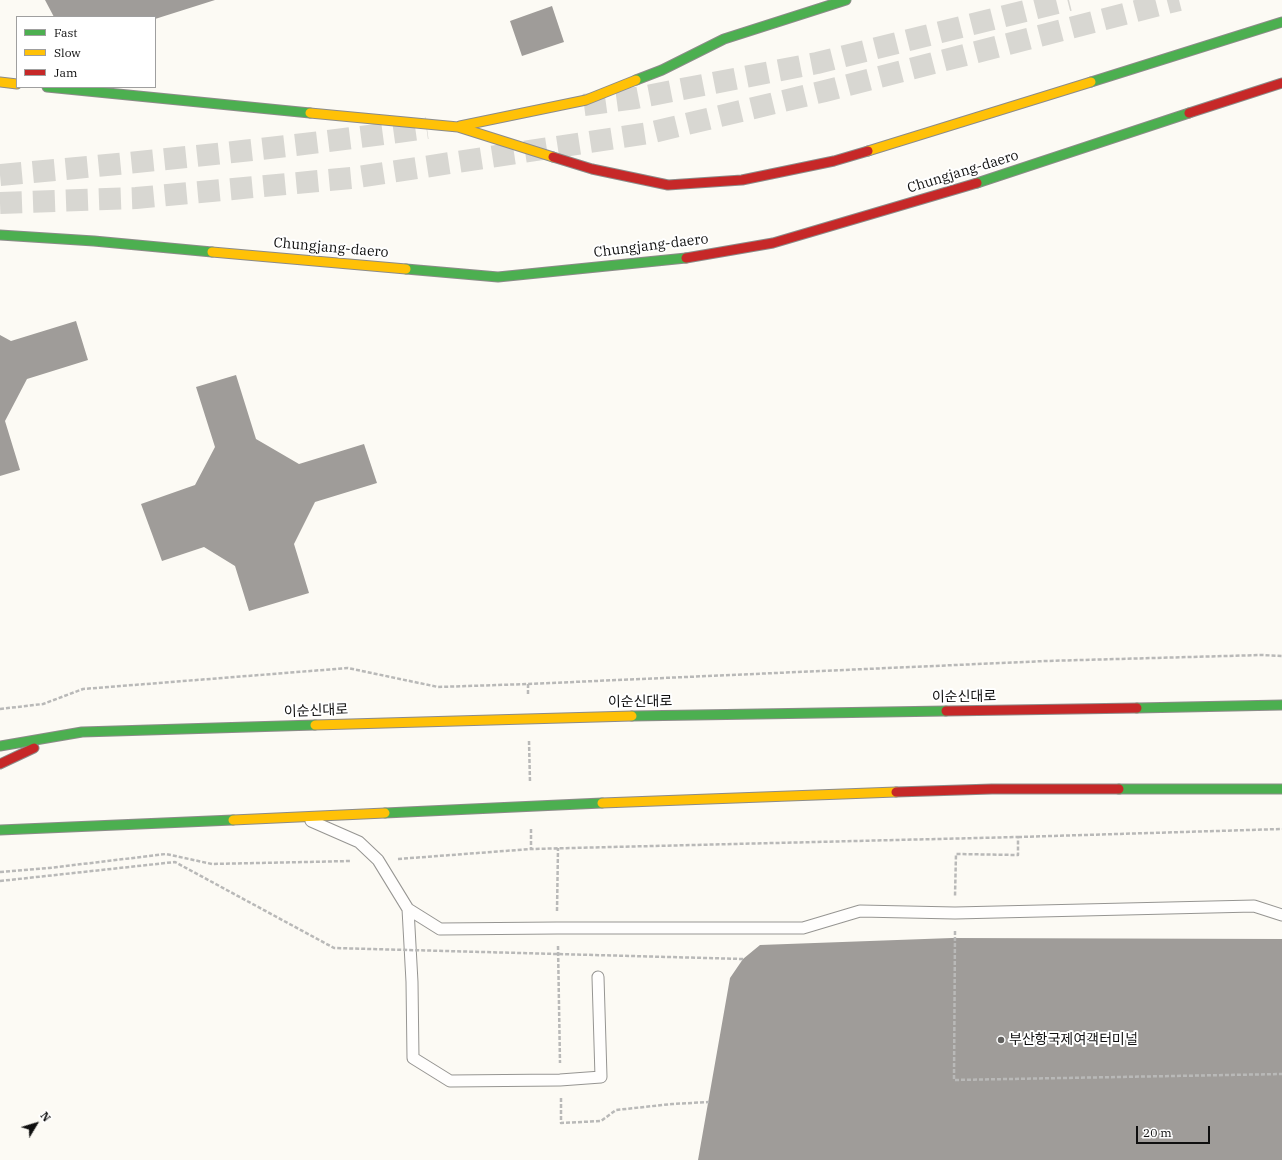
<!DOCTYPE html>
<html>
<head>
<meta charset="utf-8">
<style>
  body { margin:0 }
  #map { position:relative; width:1282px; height:1160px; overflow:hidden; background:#fcfaf4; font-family:"IBM Plex Serif",serif }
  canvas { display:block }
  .legend { position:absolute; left:16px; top:16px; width:140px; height:72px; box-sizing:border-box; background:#fff; border:1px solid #9f9f9f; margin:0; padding:5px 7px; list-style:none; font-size:12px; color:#0f0f0f }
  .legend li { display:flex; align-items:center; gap:8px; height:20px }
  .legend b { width:20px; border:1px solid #9f9f9f }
  .north { position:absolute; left:16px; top:1104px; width:40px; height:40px; -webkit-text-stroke:3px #fff; paint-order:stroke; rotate:52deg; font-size:11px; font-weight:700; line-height:16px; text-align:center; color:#0f0f0f }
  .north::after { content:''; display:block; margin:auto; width:14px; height:18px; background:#0f0f0f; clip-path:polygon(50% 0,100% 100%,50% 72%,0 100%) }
  .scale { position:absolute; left:1136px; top:1126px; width:74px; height:18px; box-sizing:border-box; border:2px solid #0f0f0f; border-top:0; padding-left:5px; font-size:12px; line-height:14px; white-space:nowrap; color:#0f0f0f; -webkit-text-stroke:3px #fff; paint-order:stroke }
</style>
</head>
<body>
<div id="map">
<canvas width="1282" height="1160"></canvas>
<ul class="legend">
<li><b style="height:5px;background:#4caf50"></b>Fast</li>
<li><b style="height:5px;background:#ffc107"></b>Slow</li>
<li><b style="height:5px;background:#c62828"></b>Jam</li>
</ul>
<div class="north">N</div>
<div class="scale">20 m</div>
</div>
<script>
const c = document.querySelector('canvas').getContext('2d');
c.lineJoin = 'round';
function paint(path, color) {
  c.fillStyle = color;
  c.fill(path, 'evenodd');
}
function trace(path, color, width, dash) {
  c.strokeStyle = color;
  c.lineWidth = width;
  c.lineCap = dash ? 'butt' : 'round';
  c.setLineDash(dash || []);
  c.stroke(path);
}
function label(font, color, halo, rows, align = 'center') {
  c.font = font + ' "IBM Plex Serif","Noto Sans KR",serif';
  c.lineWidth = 4;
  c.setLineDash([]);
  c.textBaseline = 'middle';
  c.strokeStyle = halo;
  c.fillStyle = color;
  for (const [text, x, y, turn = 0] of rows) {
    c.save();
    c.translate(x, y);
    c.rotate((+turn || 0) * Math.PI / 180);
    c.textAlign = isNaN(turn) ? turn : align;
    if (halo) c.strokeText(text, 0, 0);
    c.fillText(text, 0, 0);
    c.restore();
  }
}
const building = new Path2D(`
  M45,0H215L155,19V17H54Z
  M552,6L564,42L522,56L510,21Z
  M76,321L88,360L27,379L5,421L20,470L0,476V335L11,341Z
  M236,375L256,439L299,464L364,444L377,483L315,502L294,544L309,593L249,611L235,566L204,547L162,561L141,504L195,485L215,447L196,387Z
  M952,938L1282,939V1160H698L730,978L743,959L760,945Z`);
const secondaryTunnel = new Path2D(`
  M584,105L636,98L817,63L1069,0
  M0,175C143,162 285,148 427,128
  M0,203L136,198L351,178L649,133L825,91L1179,0`);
const path = new Path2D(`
  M528,684V694
  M0,709L43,704L83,689L348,668L438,687L528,684L1046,661L1262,655L1282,656
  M529,741L530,782
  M531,829V849
  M1018,837L1282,829
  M398,859L531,849L1018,837V855L956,854L955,896
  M0,872L49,868L166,854L212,864L351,861
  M557,911L558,848
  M955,931L954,1080L1282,1074
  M558,946L560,1063
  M561,1098V1123L601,1121L616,1110L672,1104L709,1102`);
const lane = new Path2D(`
  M311,821L359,842L378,860L408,909L440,929L557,928H803L860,911L955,913L1254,906L1282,915
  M408,909L412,982L413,1058L450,1081L560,1080L601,1077L598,977`);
const fast = new Path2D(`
  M636,80L662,70L724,39L846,0
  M1091,82L1282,22
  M47,87L310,113
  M977,183L1189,113
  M0,235L94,241L212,252
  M406,269L498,277L686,258
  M1137,708L1282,705
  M632,716L946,711
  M0,746L82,732L315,725
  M1119,789H1282
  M385,813L602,803
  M0,830L233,820`);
const slow = new Path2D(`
  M0,82L17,84
  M310,113L458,127L553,157
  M460,126L586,100L636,80
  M868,151L1091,82
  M212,252L406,269
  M315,725L632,716
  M602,803L896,792
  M233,820L385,813`);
const jam = new Path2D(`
  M1189,113L1282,83
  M553,157L592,169L668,185L742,180L834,161L868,151
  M686,258L773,243L977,183
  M946,711L1137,708
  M0,764L34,748
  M896,792L992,789H1119`);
const pathBridge = new Path2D(`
  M0,881L175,862L334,948L743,959`);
const markers = [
  [1001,1040,4,"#62615f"]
];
const streetNames = [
  ["Chungjang-daero",963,172,-17],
  ["Chungjang-daero",651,246,-7],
  ["Chungjang-daero",331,248,5],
  ["이순신대로",964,697,-1],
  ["이순신대로",640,702,-1],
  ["이순신대로",316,711,-2]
];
const poiNames = [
  ["부산항국제여객터미널",1009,1040]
];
paint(building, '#9f9c99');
trace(secondaryTunnel, '#d8d7d2', 22, [22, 11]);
trace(lane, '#969592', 13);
trace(fast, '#8c8b89', 11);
trace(slow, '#8c8b89', 11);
trace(jam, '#8c8b89', 11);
trace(path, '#b9b9b8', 2.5, [4, 2]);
trace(lane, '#fffefd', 11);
trace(fast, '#4caf50', 9);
trace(slow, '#ffc107', 9);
trace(jam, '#c62828', 9);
trace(pathBridge, '#b9b9b8', 2.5, [4, 2]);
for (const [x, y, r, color] of markers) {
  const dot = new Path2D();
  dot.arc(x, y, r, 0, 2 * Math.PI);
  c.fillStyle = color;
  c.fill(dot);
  trace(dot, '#fff', 1.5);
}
label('14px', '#0f0f0f', '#fff', streetNames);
label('14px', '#0f0f0f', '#fff', poiNames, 'left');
</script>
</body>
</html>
